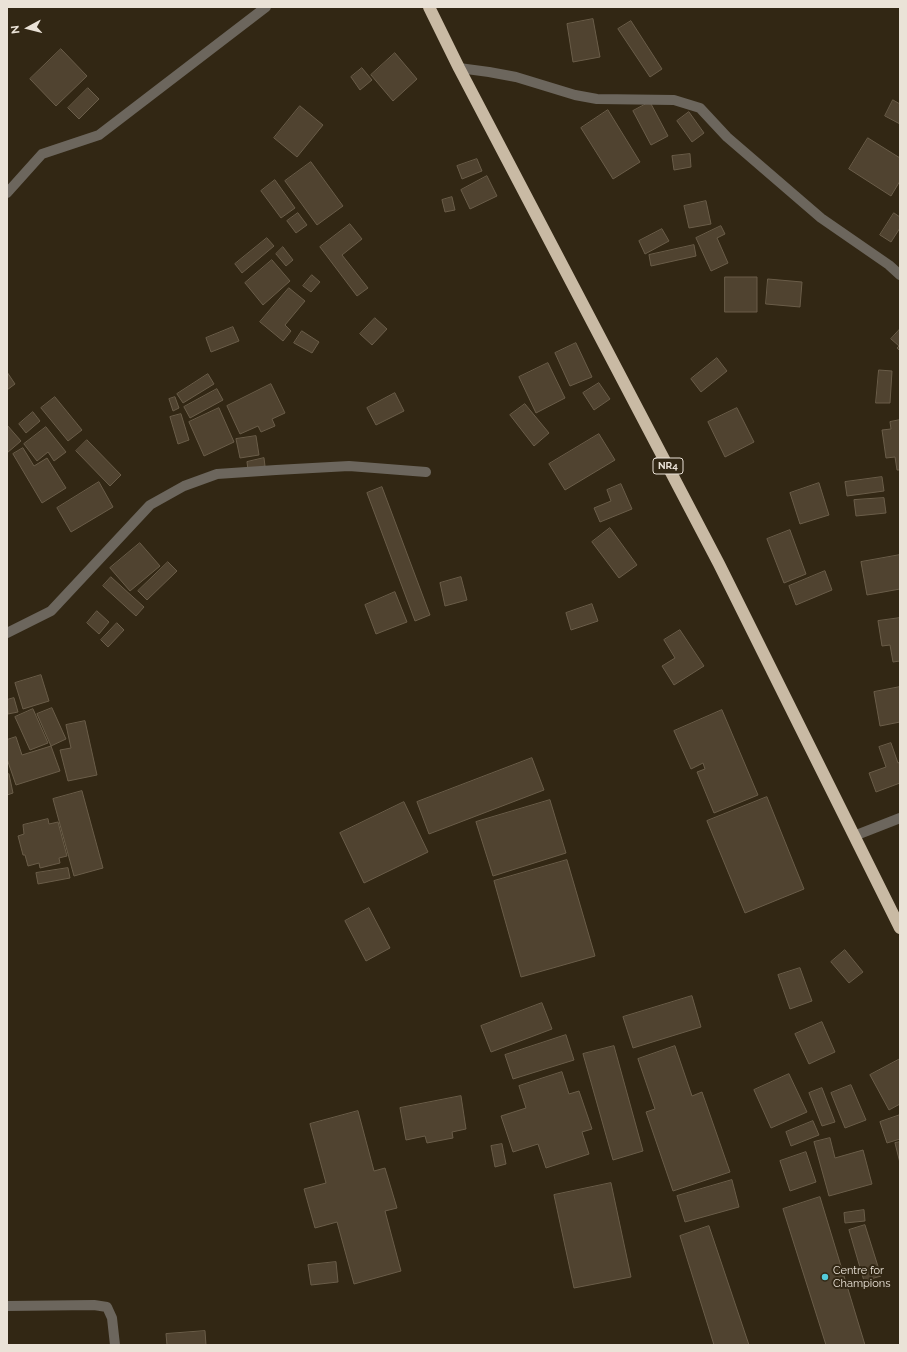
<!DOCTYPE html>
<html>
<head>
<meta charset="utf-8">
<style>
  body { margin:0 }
  #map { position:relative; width:907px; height:1352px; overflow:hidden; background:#322714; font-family:Raleway,sans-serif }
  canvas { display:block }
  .frame { position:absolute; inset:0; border:8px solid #eae2d7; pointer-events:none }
  .north { position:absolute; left:8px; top:8px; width:40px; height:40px; -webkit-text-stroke:3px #322714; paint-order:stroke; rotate:263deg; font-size:11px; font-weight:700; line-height:16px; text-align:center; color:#eae2d7 }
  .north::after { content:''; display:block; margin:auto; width:14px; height:18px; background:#eae2d7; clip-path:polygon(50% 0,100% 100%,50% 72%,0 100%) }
</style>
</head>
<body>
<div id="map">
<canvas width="907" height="1352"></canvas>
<div class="frame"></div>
<div class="north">N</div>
</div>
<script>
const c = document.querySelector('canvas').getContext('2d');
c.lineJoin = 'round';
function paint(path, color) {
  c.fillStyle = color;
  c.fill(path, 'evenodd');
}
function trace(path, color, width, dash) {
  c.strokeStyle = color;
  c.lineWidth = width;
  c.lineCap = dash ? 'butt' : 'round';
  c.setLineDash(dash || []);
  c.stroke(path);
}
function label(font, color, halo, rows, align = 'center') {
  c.font = font + ' Raleway,sans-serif';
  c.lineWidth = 4;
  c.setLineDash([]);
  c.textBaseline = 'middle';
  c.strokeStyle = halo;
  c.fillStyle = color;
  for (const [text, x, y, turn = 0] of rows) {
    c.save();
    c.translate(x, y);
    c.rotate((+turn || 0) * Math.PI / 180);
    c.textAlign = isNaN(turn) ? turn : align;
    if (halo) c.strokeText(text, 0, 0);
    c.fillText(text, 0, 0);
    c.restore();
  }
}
const building = new Path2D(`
  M593,19L600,57L573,62L567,24Z
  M631,21L662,69L650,77L618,29Z
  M61,49L87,76L56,106L30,79Z
  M395,53L417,79L393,101L371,75Z
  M362,68L372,80L360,90L351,77Z
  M88,88L99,99L79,119L68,108Z
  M893,100L900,104V124L885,116Z
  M650,102L668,136L651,145L633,111Z
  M300,106L323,125L297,157L274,138Z
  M608,110L640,162L613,179L581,128Z
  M689,112L704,133L692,142L677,121Z
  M868,138L900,158V181L891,196L849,169Z
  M690,154L691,167L674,170L672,156Z
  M477,159L482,171L462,179L457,166Z
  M311,162L343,206L317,225L285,181Z
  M487,176L497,196L470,209L461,190Z
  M275,180L295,208L281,218L261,191Z
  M452,197L455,210L445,212L442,200Z
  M706,201L711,224L689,228L684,206Z
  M298,213L307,225L296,233L287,221Z
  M894,213L900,217V228L891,242L880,235Z
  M350,224L362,239L342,255L368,288L357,296L320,247Z
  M721,226L725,234L717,238L728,263L711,271L696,238Z
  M662,229L669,241L645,254L639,241Z
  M267,238L274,246L242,273L235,264Z
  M694,245L696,256L651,266L649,255Z
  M283,247L293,260L286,266L276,254Z
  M272,260L290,281L263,305L245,283Z
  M312,275L320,282L311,292L303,286Z
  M725,277H757V312H725Z
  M768,279L802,282L800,307L766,304Z
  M289,288L305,301L285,325L291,331L283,341L260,322Z
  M375,318L387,329L372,345L360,334Z
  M233,327L239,341L211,352L206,338Z
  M900,329V351L897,348L899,346L891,339Z
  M302,331L319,342L312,353L294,343Z
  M576,343L592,377L570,386L555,353Z
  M717,358L727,371L701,392L691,379Z
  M548,363L565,398L536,413L519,377Z
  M879,370L892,371L890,403H876Z
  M7,372L15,384L7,390Z
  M208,374L214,384L183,403L177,394Z
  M599,383L610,399L594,410L583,393Z
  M271,384L285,413L272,419L275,426L261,432L258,426L240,434L227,406Z
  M217,389L223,400L190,418L184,407Z
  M395,393L404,411L376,425L367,408Z
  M55,397L82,430L68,441L41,408Z
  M175,397L179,408L173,411L169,399Z
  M525,404L549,433L534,446L510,415Z
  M219,408L234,442L204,456L189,422Z
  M737,408L754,442L725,457L708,422Z
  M33,412L40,421L26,433L19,424Z
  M181,414L189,440L178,444L170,417Z
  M900,420V470H897L895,457L886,458L882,430L891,429L890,422Z
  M7,425L21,441L7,453Z
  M46,427L66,452L54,461L48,452L37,461L24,444Z
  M599,434L615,460L565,490L549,464Z
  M256,436L259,455L240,458L236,439Z
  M87,440L121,475L110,486L76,451Z
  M23,448L34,466L47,458L66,488L42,503L13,454Z
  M264,458L265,466L248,470L247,462Z
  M882,477L884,491L847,496L845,482Z
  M99,482L113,507L71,532L57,508Z
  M819,483L829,515L800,524L790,493Z
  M621,484L632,509L600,522L594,508L611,501L607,490Z
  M382,487L430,615L415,621L367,493Z
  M884,498L886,513L856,516L854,500Z
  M610,528L637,565L619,578L592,542Z
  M790,530L806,574L784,583L767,539Z
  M140,543L160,566L130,591L110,568Z
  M900,555V589L867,595L861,562Z
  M168,562L177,571L147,600L138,591Z
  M825,571L832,590L796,605L789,586Z
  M111,577L144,607L136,616L103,586Z
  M461,577L467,600L445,606L440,583Z
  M395,592L407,622L376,634L365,605Z
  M592,604L598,621L571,630L566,613Z
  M97,611L109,622L99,634L87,623Z
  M900,618V661L893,662L890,645L882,646L878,621Z
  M117,623L124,630L108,647L101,640Z
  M680,630L704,666L674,685L662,666L675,658L664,640Z
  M41,675L49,701L23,709L15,683Z
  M900,687V722L880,726L874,692Z
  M14,698L18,712L8,714L7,700Z
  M52,708L66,739L51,746L37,714Z
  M33,709L48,743L30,750L15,717Z
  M722,710L758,795L714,813L697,772L705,769L703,763L691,769L674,731Z
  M85,721L97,775L68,781L60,750L71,748L66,725Z
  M16,737L22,755L51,746L60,771L16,785L7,759V740Z
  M891,743L898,763L900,762V783L876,792L869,773L886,767L879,747Z
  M532,758L544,790L429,834L417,802Z
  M9,774L13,793L7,795V775Z
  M82,791L103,868L74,876L53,799Z
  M767,797L804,889L745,913L707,821Z
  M550,800L566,853L493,876L476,822Z
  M404,802L428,852L364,883L340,833Z
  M48,819L49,824L58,822L67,856L59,858L60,863L40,868L39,863L28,866L25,855H23L18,836L24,834L23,825Z
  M567,860L595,956L521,977L494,881Z
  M68,868L70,878L38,884L36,873Z
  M369,908L390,948L366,961L345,921Z
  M845,950L863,972L849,983L831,962Z
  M800,968L812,1001L790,1009L778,975Z
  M692,996L701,1027L633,1048L623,1017Z
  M542,1003L552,1029L491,1052L481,1026Z
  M822,1022L835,1052L809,1064L795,1034Z
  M566,1035L574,1060L513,1079L505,1055Z
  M614,1046L643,1151L613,1160L583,1054Z
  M675,1046L692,1096L702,1092L730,1172L673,1191L646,1112L655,1109L638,1059Z
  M900,1059V1104L889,1110L870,1075Z
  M562,1072L569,1094L579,1091L592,1129L582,1132L589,1154L546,1168L538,1144L513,1152L501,1116L526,1108L519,1086Z
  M789,1074L807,1112L771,1128L754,1090Z
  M851,1085L866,1120L845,1128L831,1093Z
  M822,1088L835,1122L822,1126L809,1093Z
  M461,1096L466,1129L452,1132L453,1138L427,1143L425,1136L406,1140L400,1108Z
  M358,1111L374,1171L385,1168L397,1208L385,1211L401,1271L354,1284L337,1222L315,1228L304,1189L326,1183L310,1124Z
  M900,1115V1139L887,1143L880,1122Z
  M813,1121L819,1135L791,1146L786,1132Z
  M830,1138L835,1158L863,1150L872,1184L829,1196L814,1142Z
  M900,1142V1163L895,1143Z
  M502,1144L506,1164L495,1167L491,1146Z
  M806,1152L816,1182L790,1191L780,1161Z
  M732,1180L739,1207L685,1222L677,1196Z
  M611,1183L631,1277L574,1288L554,1195Z
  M820,1197L865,1345H826L783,1209Z
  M864,1210L865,1221L845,1223L844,1213Z
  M865,1225L881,1276L864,1281L849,1230Z
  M709,1226L749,1345H714L680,1236Z
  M336,1262L338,1282L311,1285L308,1265Z
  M205,1331L206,1345H167L166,1334Z`);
const street = new Path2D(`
  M459,68L489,72L516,77L575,95L597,99L674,100L700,108L727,137L821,218L889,265L900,275
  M7,193L42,154L99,135L266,7
  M7,633L51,611L150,505L184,486L217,474L276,470L349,466L426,472
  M854,836L900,818
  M7,1306L94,1305L107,1307L112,1318L115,1345`);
const highway = new Path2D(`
  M429,7L459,68L719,564L900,928`);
const markers = [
  [825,1277,4,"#53cbda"]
];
const shields = [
  [668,466,30]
];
const shieldNames = [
  ["NR4",668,466]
];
const poiNames = [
  ["Centre for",833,1271],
  ["Champions",833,1284]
];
paint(building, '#504330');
trace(building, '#6a5d49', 1);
trace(street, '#6c665d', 10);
trace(highway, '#c9baa4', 12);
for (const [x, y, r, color] of markers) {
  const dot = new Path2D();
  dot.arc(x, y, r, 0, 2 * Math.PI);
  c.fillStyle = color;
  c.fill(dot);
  trace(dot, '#322714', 1.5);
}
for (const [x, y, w] of shields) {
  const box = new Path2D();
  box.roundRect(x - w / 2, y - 8, w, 16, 3);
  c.fillStyle = '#322714';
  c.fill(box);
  trace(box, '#eae2d7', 1);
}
label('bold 10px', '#eae2d7', null, shieldNames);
label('11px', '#eae2d7', '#322714', poiNames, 'left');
</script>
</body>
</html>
